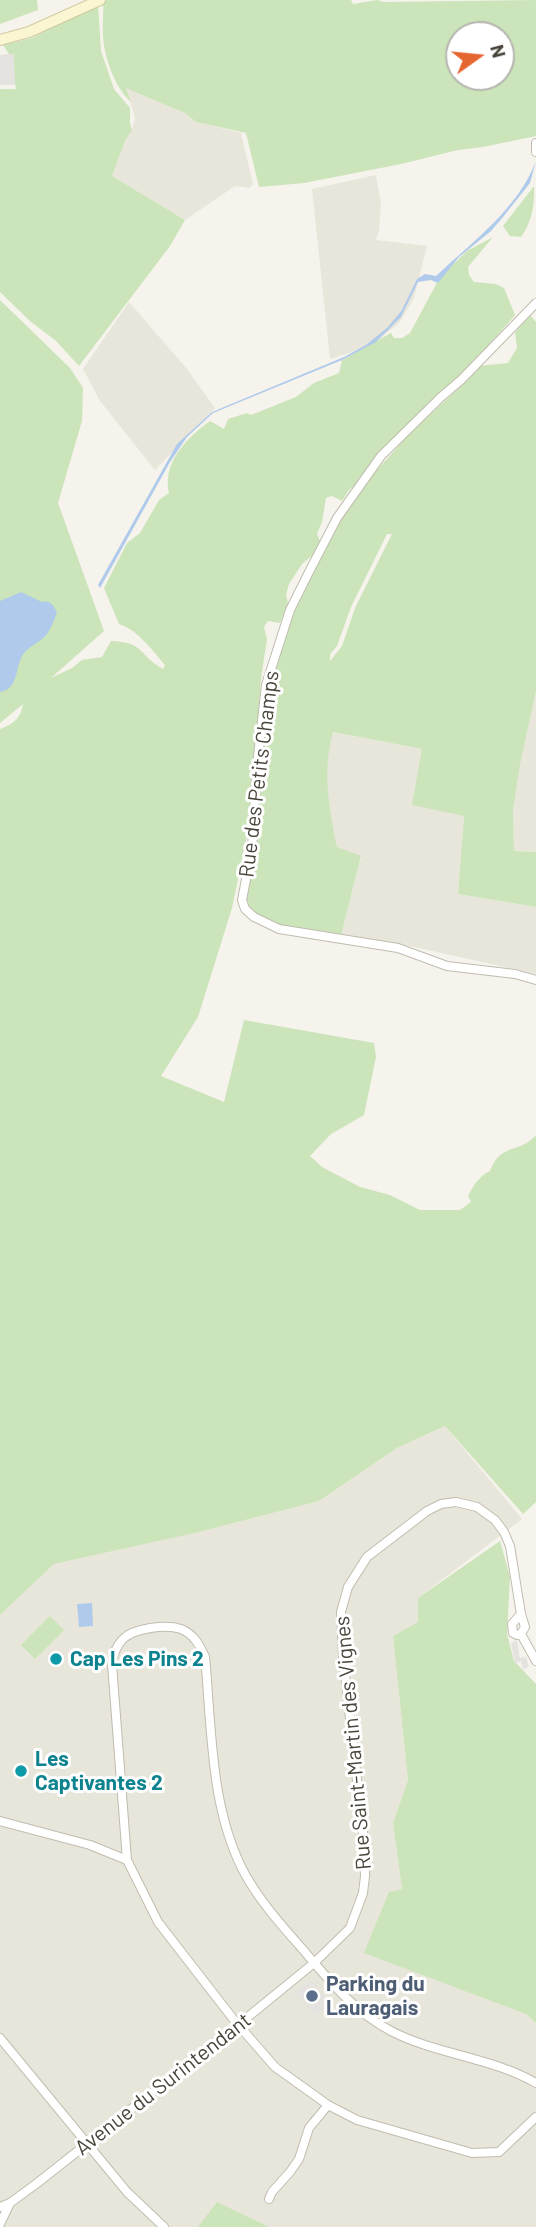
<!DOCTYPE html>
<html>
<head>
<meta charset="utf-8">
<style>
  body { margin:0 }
  #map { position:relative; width:536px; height:2227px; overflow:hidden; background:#f5f3ec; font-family:Barlow,sans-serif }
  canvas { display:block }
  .north { position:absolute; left:445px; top:21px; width:70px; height:70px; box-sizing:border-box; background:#fff; border:2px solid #b6b5b0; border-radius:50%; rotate:75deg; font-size:19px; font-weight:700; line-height:28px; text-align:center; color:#49453a }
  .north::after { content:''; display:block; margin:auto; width:24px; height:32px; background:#e66632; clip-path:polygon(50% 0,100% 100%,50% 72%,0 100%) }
</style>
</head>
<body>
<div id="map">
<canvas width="536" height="2227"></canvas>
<div class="north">N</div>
</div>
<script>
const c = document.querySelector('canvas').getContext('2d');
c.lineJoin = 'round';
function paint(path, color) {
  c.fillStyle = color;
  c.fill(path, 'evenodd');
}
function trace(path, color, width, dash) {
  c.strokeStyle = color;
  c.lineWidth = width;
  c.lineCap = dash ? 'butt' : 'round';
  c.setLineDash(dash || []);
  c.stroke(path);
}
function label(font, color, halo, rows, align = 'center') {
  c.font = font + ' Barlow,sans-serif';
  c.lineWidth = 6;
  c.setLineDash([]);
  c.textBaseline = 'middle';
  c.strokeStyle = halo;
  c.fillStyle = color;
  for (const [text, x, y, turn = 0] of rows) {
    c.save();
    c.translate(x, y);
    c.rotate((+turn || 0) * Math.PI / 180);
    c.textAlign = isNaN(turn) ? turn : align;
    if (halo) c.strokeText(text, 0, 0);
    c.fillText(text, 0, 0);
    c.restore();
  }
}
const residential = new Path2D(`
  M126,87L185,113L196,122L241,133L253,184L250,188L235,186L185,220L112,176L125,141L132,130L135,118Z
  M376,175L381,203L379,231L376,240L427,246L414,298L400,322L371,346L330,359L312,189Z
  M129,302L187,369L215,408L155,470L100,401L83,369Z
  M536,691V852L514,851L513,811L520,765Z
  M332,732L422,749L464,816L458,894L536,907V974L392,942L341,936L361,857L337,848L327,800V759Z
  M445,1426L522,1519L418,1598V1622L393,1636L408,1780L393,1823L402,1889L536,2023V2227H0V1615L54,1564L195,1533L319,1501L397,1448Z`);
const green = new Path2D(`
  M0,0H37L38,10L0,24Z
  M107,0H351L353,4L377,0L384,2L536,0V136L483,147L458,150L401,164L304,183L259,187L246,133L196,122L185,113L126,88L131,102C115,88 104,57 103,36C102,24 104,13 103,2ZM459,35H501V77H459Z
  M98,4L101,51L114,89L130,108V123L132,130L125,141L112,176L185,220L170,246L79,366L56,341L30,321L0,292V89H16L11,57L3,45L32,38Z
  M534,186C535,204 532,222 521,237L510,236L503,226Z
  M493,237L468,267L469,275L474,282L496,284L504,288L515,315L462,376L363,478L349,490L342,501L332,496L326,498L322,522L317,534L320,541L313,555L302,564L289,584L286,595L288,603L280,623L268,621L264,627L267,639L261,678L251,816L232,908L198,1017L161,1076L224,1102L244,1020L374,1043L376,1057L364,1115L331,1134L310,1156L322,1167L360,1187L390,1195L420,1210H460L471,1202L468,1196C474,1185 478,1177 490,1171C501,1142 520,1154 536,1135V1502L523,1514L445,1426L397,1448L319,1501L195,1533L54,1564L0,1615V729C14,724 20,719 23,704L0,723V300L70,368L83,388L82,421L58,503L104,631L51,678L72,668L82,660L102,657L111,641C145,642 139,656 163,669L165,665C151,649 139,631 119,624L104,588L127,543L140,533L159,500L169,493C162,462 187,438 210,421L224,429L228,419L247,413L251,415L296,397L314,383L339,373L342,360L391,333L394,338H402L410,333L440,277L467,251Z
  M529,314L536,322V691L520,765L513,811L514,851L536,852V907L458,894L464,816L412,805L422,749L333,732C322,771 329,808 337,847L361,856L341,936L275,924L247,908L246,899L268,688L295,606L339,520L377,470L413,430L460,387L478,366L508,363L517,348L515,333ZM387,534H392L355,608L342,646L330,661V654L337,646L351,607Z
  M500,1541L510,1577L507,1634L514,1661L536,1684V2023L526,2014L364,1953L389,1892L402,1889L393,1823L408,1780L393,1636L418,1622V1598Z
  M50,1616L64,1630L35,1659L21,1645Z
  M217,2202L269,2227H198Z`);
const parking = new Path2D(`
  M6,54H14L15,85H0V55Z
  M517,1640L520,1658L526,1657L529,1667L523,1670L521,1661L515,1664L511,1643Z
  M311,1980L327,1999L322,2003L324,2008L315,2016L296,1993Z`);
const water = new Path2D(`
  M536,161L530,183L503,217L491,231L459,257L438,283L431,280L418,282L401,317L376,342L342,360L213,413L187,437L170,462L100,588L98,585L177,444L212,412L344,357L366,345L388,327L402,310L417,279L425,274L436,276C472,242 518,209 536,161Z
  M21,592L42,602C51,600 54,606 57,613C54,620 51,628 47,634C40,643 28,646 22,656C15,670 18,689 0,692V601Z
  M92,1603L93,1626L79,1627L77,1604Z`);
const street = new Path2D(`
  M536,143V152
  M536,303L461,380L441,397L381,456L337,518L310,570L290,610L266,685L257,765L252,848L242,900L245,909L254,917L279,929L398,948L447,966L515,974L536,980
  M521,1634L536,1661
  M0,1821L90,1845L127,1860
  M0,2038L127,2192L164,2227
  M536,2083C491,2057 437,2055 391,2031C355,2012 331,1983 305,1952C284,1928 262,1904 246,1876C210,1811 212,1730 205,1657C200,1646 194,1634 181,1629C166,1624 134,1628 123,1639C116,1646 113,1656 112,1664L127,1860L158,1922L234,2020L275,2067L328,2105L357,2120L472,2153L499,2152L536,2117
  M269,2199L272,2192L290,2172L299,2159L309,2128L328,2105
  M0,2207L10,2203L36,2184L238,2025L314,1963L350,1928L363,1893L365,1876L364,1841L343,1657L341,1612L348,1587L367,1557L427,1511L441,1504L456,1502L477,1507L495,1520L504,1532L510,1546L521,1614L525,1627L521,1634L517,1635L513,1633L512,1624L521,1614
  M0,2224L10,2203`);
const secondary = new Path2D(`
  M0,40L29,32L100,0`);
const markers = [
  [56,1659,7,"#0f9aa8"],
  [21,1771,7,"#0f9aa8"],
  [312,1996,7,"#5c6f8a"]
];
const streetNames = [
  ["Rue des Petits Champs",259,774,-83],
  ["Rue Saint-Martin des Vignes",353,1743,-95],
  ["Avenue du Surintendant",163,2084,-38]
];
const cultureNames = [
  ["Cap Les Pins 2",70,1659],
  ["Les",35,1759],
  ["Captivantes 2",35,1783]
];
const serviceNames = [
  ["Parking du",326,1984],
  ["Lauragais",326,2008]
];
paint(residential, '#e8e6db');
paint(green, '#cbe4b9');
paint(parking, '#e4e3e0');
paint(water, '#afcaeb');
trace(street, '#c0bcaf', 10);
trace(secondary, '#d0c9a0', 12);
trace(street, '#fff', 8);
trace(secondary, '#faf6d1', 10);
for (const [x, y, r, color] of markers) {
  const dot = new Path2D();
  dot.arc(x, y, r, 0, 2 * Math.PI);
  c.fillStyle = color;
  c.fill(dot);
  trace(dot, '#fff', 2.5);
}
label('21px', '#49453a', '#fff', streetNames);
label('bold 21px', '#0d838f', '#fff', cultureNames, 'left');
label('bold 21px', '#4e5e75', '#fff', serviceNames, 'left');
</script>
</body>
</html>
